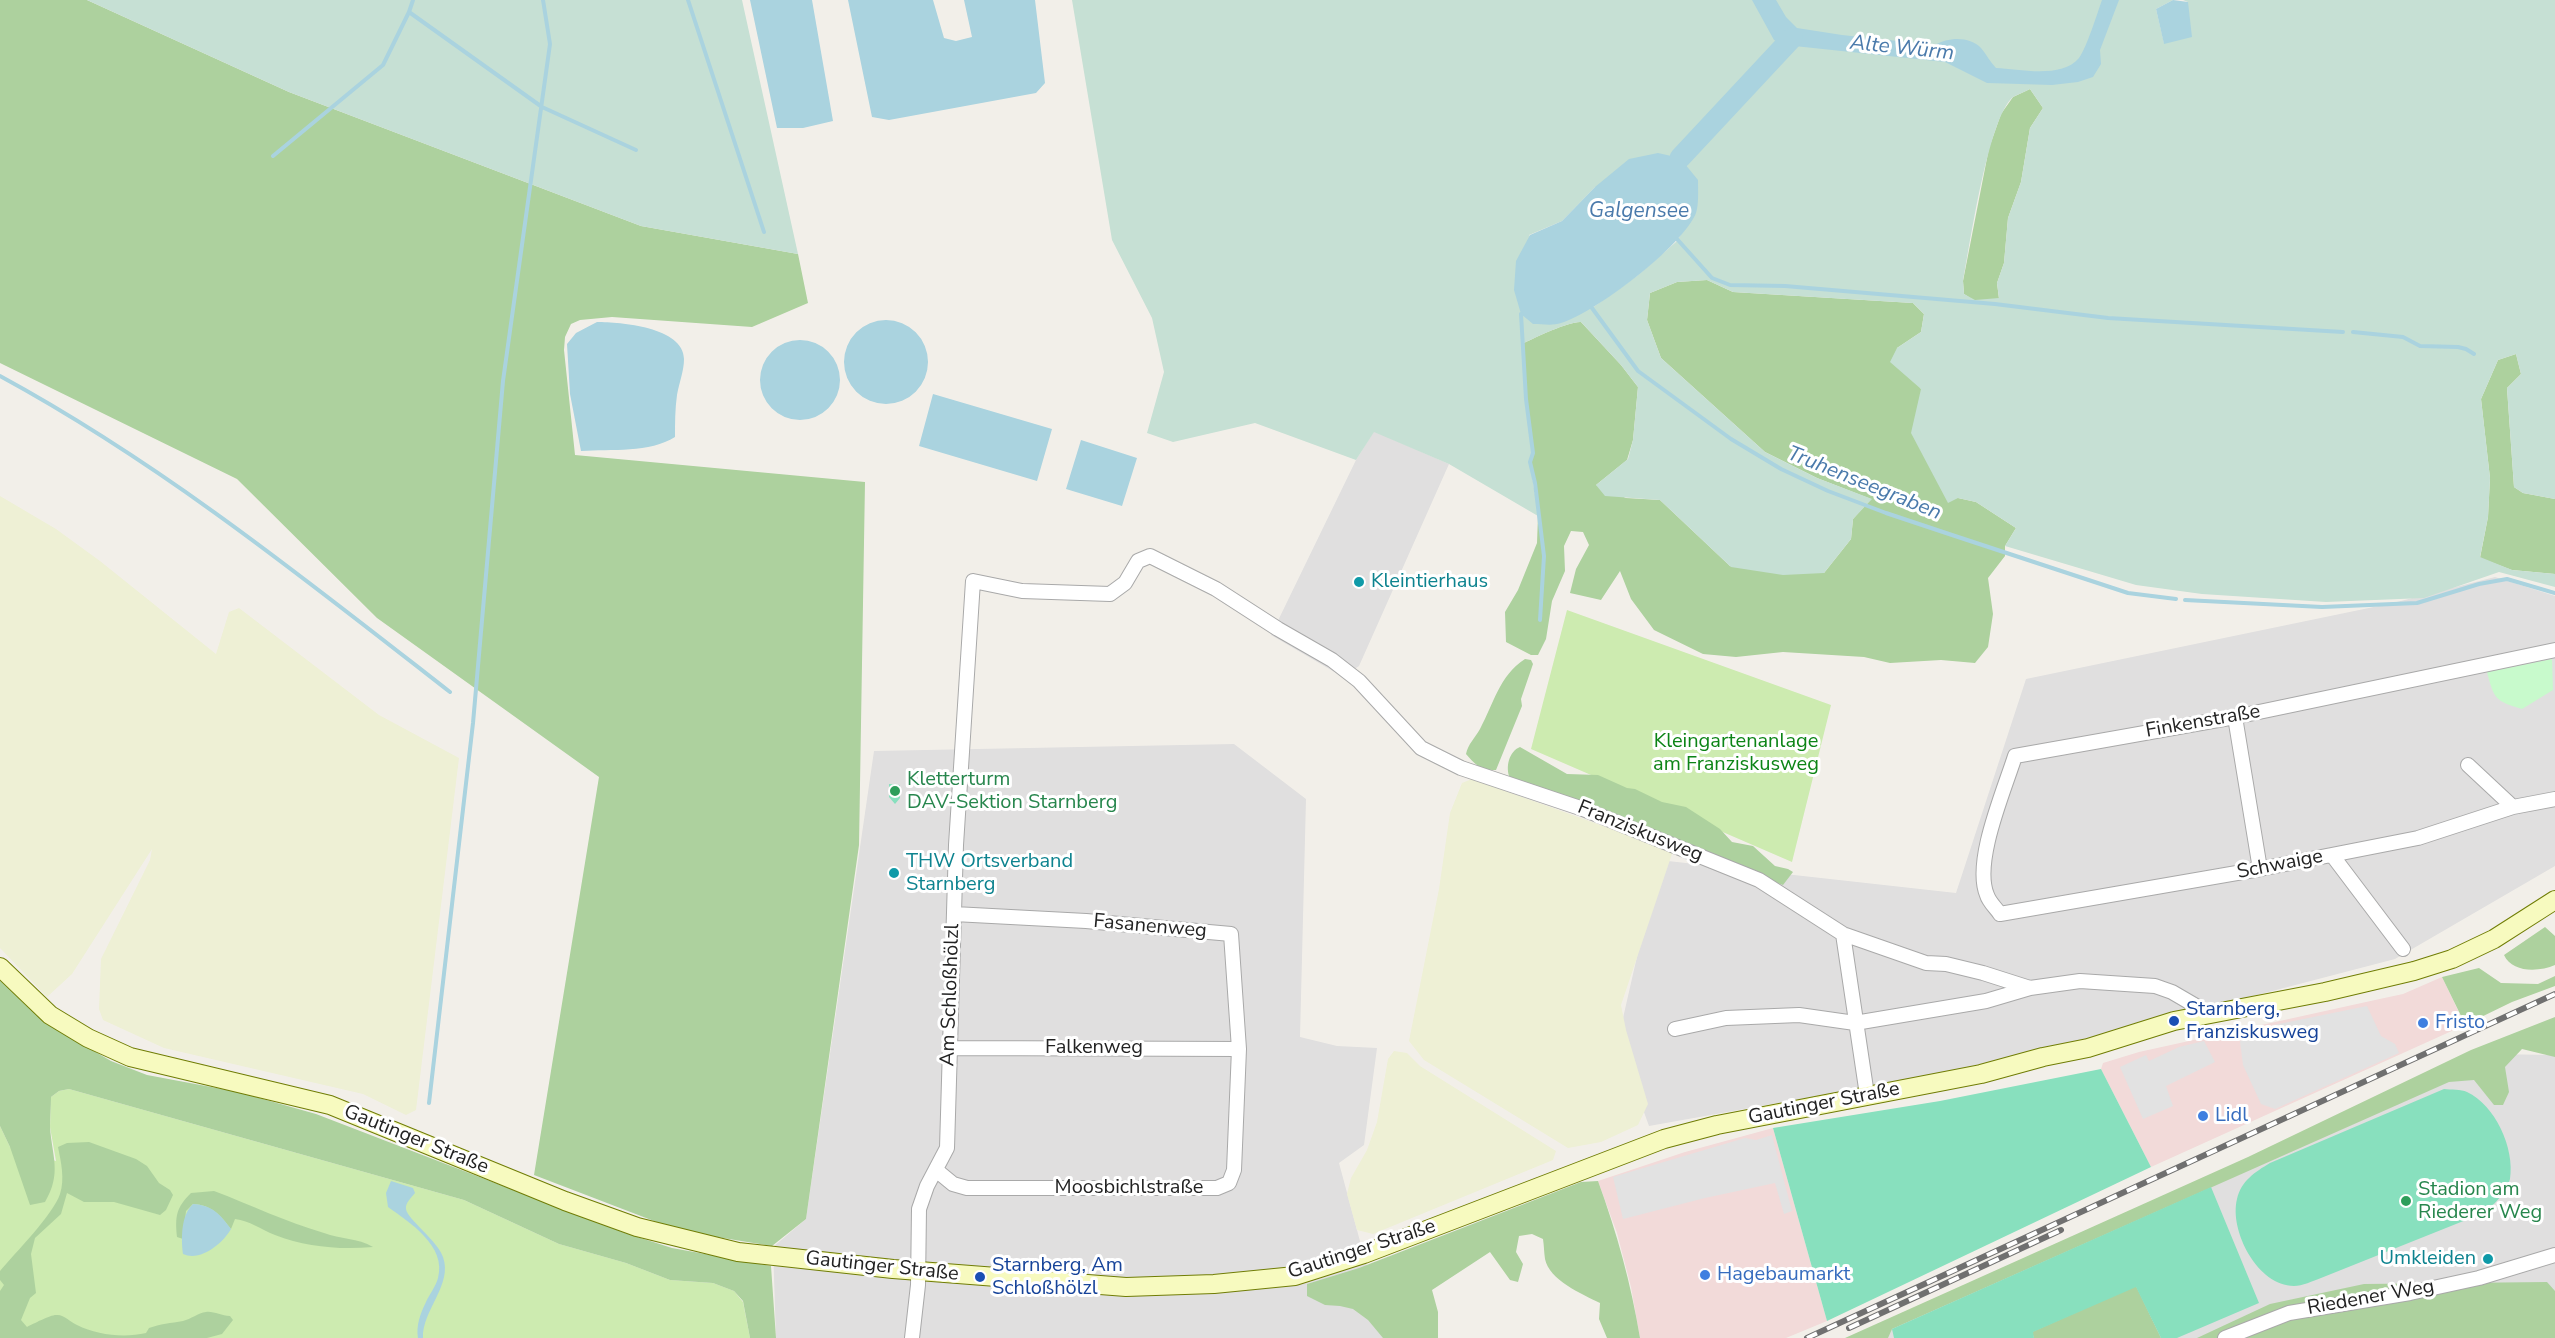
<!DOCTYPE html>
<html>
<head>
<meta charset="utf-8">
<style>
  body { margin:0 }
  canvas { display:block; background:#f2efe9 }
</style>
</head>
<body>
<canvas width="2555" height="1338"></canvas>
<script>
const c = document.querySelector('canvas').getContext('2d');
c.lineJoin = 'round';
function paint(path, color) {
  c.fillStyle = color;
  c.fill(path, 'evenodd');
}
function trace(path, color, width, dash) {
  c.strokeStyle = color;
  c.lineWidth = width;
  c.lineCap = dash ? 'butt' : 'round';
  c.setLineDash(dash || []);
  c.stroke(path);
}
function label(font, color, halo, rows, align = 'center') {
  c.font = font + ' "Nunito Sans",sans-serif';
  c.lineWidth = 6;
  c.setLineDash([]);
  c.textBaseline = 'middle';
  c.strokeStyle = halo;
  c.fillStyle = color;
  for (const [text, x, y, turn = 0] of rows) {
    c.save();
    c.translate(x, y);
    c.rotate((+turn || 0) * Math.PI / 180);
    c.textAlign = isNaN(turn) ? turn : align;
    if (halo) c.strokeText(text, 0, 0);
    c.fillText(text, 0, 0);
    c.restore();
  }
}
const residential = new Path2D(`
  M1374,431L1449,464L1359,666L1343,677L1271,635L1356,460Z
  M2495,577L2555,596V866L2395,959L1985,1066L1649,1126L1618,1040L1659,860L1956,893L2026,679L2393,603Z
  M1234,744L1306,799L1300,1037L1337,1046L1377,1048L1364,1145L1339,1163L1386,1338H776L773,1247L806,1219L874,751Z
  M2488,1054L2555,1055V1338H1871L2210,1187L2220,1179Z`);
const commercial = new Path2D(`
  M2442,977L2465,1025L2151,1167L2101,1069L2103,1063L2139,1052L2375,1000L2403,994Z
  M1773,1128L1827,1321L1786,1338H1640L1631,1287L1617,1233L1598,1181L1685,1152Z`);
const farmland = new Path2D(`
  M0,496L56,529L100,561L216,654L229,612L239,608L379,715L459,758L416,1110L406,1115L363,1094L164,1048L103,1020L99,1009L101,959L150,860L152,849L72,974L47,997L0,948Z
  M1472,779L1673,851L1621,1005L1626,1030L1648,1104L1638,1125L1601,1142L1568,1148L1424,1060L1409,1041L1439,889L1450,813L1462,783Z
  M1394,1051L1407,1053L1420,1066L1556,1151L1553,1160L1373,1234L1357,1230L1347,1194L1351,1178L1367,1150L1377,1122L1388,1059Z`);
const grass = new Path2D(`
  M1567,610L1831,705L1792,862L1531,749Z
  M69,1089L464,1200L559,1244L626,1263L670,1280L713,1283L734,1291L743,1302L750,1338H0V1126L10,1147L56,1161L50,1127L51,1097L59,1091Z`);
const forest = new Path2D(`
  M0,0H87L289,92L641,226L798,254L808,303L752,327L612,317L580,320L571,324L565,337L564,350L575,455L865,482L859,845L806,1219L772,1246L680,1231L534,1175L599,777L377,618L237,479L0,363Z
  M2030,89L2043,108L2030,128L2021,182L2008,218L2004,263L1997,283L1999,299L1975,301L1964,294L1963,281L1989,148L2001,114L2013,97Z
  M1707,280L1733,292L1913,303L1924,314L1921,332L1897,348L1921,389L1958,498L1976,502L2016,528L2005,546V556L1988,578L1993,614L1988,647L1975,663L1941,660L1890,663L1864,657L1783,652L1736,657L1703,654L1654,630L1631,599L1620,571L1601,600L1570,593L1576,569L1589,545L1583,532L1571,531L1564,546L1565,571L1552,601L1546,639L1538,655H1531L1506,642L1505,612L1518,590L1537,543L1538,516L1535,483L1530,462L1533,453L1526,399L1524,343C1536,337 1570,321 1581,322L1621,365L1638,387L1633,440L1627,460L1596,485L1626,498L1660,500L1730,566L1824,573L1851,539L1853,519L1871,499L1817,478L1765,452L1661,358L1647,320L1650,293L1677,282Z
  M2516,354L2521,374L2507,388L2514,487L2523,493L2555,499V574L2512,570L2480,558L2488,517L2490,478L2481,399L2498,360Z
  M1525,659L1531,660L1533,664L1521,699L1522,706L1496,770C1482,771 1475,765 1466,754C1468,744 1475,738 1480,729C1494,703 1499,676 1525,659Z
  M1520,747L1567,774L1598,775L1627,788L1635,789L1662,802L1686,807L1720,829L1732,842L1753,846L1775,866L1788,869L1793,872L1783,885L1729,866L1510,778C1505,768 1509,751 1520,747Z
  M2545,927L2555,936V965C2539,972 2512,973 2504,955Z
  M2479,968L2501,983L2538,984L2555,976V986L2512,1002L2475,1020L2464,1022L2442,977Z
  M0,979L46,1023L111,1061L147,1075L238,1092L316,1114L625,1233L672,1248L771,1266L776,1338H750L743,1301L734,1291L713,1283L670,1280L626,1263L559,1244L464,1200L69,1089L59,1091L51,1097C51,1107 50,1117 50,1127C52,1157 62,1173 45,1202L30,1205L10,1147L0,1126Z
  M2555,1017V1057L2522,1049L2505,1067L2509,1092L2503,1105H2494L2474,1080L2449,1082L1892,1329L1888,1338H1845L2248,1157L2471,1050Z
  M89,1142L136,1159L147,1166L159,1183L170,1190L173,1195L166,1210L160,1215L114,1202H84L67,1193L61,1214L35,1238L31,1254L36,1293L30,1298L21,1320L27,1327C33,1324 50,1315 56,1315C64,1314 70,1322 77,1325C97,1335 124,1338 146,1333L149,1328C160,1324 171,1323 183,1321C191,1319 198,1313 206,1312C214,1311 221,1316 230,1316L233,1320L222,1334L207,1338H0V1291L4,1285L0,1280V1271C15,1253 53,1215 60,1194C65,1179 61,1162 58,1147L67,1143Z
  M1598,1181C1617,1233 1631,1284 1640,1338H1607L1599,1319L1600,1303C1582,1294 1549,1280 1545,1259C1544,1252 1544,1246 1543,1239L1532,1234L1519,1236L1516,1252L1523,1264L1518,1282L1510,1280L1490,1252L1432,1290L1438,1312V1338H1383L1368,1320L1353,1309L1340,1306L1325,1305L1307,1296V1284L1359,1268L1581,1182Z
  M214,1191C251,1205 286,1222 324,1233C340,1239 358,1238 373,1247C340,1250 306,1247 275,1235C260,1229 250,1221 235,1219L231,1229C220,1215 212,1205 193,1204L186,1211L183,1239L177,1237C175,1216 176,1208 191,1193Z
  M2547,1282L2555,1291V1338H2197L2270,1304L2364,1284Z
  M2136,1286L2161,1338H2034L2032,1332Z`);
const wetland = new Path2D(`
  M87,0H742L798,254L641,226L289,92Z
  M1072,0H2173L2156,9L2164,43L2188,2L2183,0H2555V499L2523,493L2514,487L2507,388L2521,374L2516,354L2498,360L2481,399L2490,478L2488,517L2480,557L2512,570L2555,574V587L2499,572L2424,598L2326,602L2202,594L2136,585L2005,546L2016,528L1976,502L1958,498L1948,503L1911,433L1921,389L1890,362L1897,348L1921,332L1924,314L1913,303L1733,292L1707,280L1677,282L1650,293L1647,320L1661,358L1765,452L1817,478L1872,499L1853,519L1851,539L1824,573L1783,575L1731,567L1660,500L1605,496L1596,485L1628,459L1633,440L1638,387L1621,365L1581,322C1570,321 1536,337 1524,343L1526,399L1533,453C1528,466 1537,500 1538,516L1449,464L1374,432L1356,460L1255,423L1173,442L1147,433L1164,372L1152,318L1112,240ZM2030,89L2043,108L2030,128L2021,182L2008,218L2004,263L1997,283L1999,298L1975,300L1964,294L1963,281C1970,244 1988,118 2013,97C2018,94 2025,92 2030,89ZM1595,187L1696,212L1676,242L1637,276L1592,308L1529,235L1562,221Z`);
const park = new Path2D(`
  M2552,659L2553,690L2522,709C2495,701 2494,699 2487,672Z`);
const pitch = new Path2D(`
  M889,784L900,785V798L895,804L889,797Z
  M2101,1069L2151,1167L1827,1321L1773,1128L1940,1101Z
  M2444,1089C2451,1090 2461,1089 2467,1092C2495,1105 2515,1148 2510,1179C2507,1192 2495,1203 2486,1212L2321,1278C2313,1281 2302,1286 2294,1286C2258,1286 2229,1231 2237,1199C2241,1181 2255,1172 2270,1163Z
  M2211,1187L2259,1303L2177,1338H2161L2136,1287L2033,1332L2034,1338H1894L1892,1329Z`);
const parking = new Path2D(`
  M2367,1006L2381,1036L2395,1044L2399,1053L2275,1109L2261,1104L2243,1065L2240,1041L2274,1025Z
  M2204,1041L2215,1062L2166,1086L2173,1106L2143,1119L2120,1067L2146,1055L2149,1061L2179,1047Z
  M1772,1135L1792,1211L1784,1214L1775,1183L1705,1198L1623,1219L1613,1177L1745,1138L1756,1140Z`);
const water = new Path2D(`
  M750,0H812L833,121L803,128H777Z
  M848,0H933L944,38L956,41L972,37L964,0H1035L1045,83L1036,93L889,120L872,117Z
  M1752,0H1776L1786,17L1797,28L1842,35L1935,45C1948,37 1970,36 1981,48C1987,55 1990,62 1996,68C2019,69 2062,79 2079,58C2087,47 2097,14 2102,0H2119L2100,50L2101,64L2093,77L2078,82L2052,85L1987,83L1945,62L1785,45L1774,40Z
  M2173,0L2188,2L2192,37L2164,44L2156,9Z
  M1658,153L1680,158L1698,180C1698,190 1699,204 1696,213C1683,246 1595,313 1561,323C1553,326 1542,324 1533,324L1521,314L1514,290L1516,261L1530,235L1562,221L1595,187L1629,159Z
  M844 362a42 42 0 1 1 84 0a42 42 0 1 1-84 0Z
  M597,322C620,322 684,327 684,359C684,371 679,383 677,395C675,409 675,423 675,437C650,453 611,449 581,451L570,394L567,344L576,333Z
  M760 380a40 40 0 1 1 80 0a40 40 0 1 1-80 0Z
  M933,394L1052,429L1037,481L919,446Z
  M1081,440L1137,458L1122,506L1066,489Z
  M391,1181L413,1188L415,1193C412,1197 405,1203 406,1209C407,1219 438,1241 443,1257C453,1285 422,1310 423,1338H418C416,1326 420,1314 426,1302C429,1295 436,1286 438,1278C447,1246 409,1222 388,1207L386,1193Z
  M193,1204C212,1205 220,1214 231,1229C223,1243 201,1262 183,1254C181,1238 181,1215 193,1204Z`);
const stream = new Path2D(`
  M688,0L764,232
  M409,12L542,107L636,150
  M273,156L383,65L409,12L413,0
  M1677,239L1712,278L1730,285L1785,286L1995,304L2108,318L2343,332
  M1592,308L1638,371L1731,439L1781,469L1828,491L1886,513L1952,535L2128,593L2176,599
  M1521,314L1526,399L1533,453L1530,462L1535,483L1544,556L1540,620
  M2353,332L2403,337L2420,346L2458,347L2466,349L2474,354
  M0,376C162,464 305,579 450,692
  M2185,600L2322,607L2417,603L2479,584L2507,579L2555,593
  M429,1103L473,723L503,381L550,44L543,0`);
const river = new Path2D(`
  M1680,158L1792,38`);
const minor = new Path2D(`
  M2555,650L2235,717L2015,756C2004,791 1973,862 1987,895C1989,902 1996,908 2000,914L2260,869L2418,838L2513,807L2555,799
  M2235,717L2260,869
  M2468,765L2513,807
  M2332,855L2403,949
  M1843,934L1867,1095
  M1675,1029L1726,1018L1799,1015L1855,1023L1986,1001L2030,988
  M949,1048L1239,1049
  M936,1170L953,1184L967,1188H1217L1229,1183L1234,1170L1239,1049L1231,934L1086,921L954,914
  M912,1338L918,1285L919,1209L927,1186L947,1148L956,845L973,581L1022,591L1110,594L1125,583L1138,561L1150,556L1216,589L1278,629L1332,660L1359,681L1421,748L1461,768L1583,809L1759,880L1843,934L1926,963L1946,964L1983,973L2030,988L2080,981L2155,986L2172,992L2208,1013
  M2225,1338L2289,1313L2410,1293L2479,1278L2555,1255`);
const secondary = new Path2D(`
  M0,967L50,1015L88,1038L130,1057L330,1105L565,1201L637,1227L738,1252L893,1269L1126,1287L1214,1284L1295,1276L1364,1254L1664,1139L1717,1125L1981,1074L2043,1057L2088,1048L2174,1021L2325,992L2414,971L2452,959L2494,939L2555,900`);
const rail = new Path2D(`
  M1849,1328L2061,1230
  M1807,1338L2555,994`);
const markers = [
  [1359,582,6,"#0f9aa8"],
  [895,791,6,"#2e9e5b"],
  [894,873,6,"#0f9aa8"],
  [2174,1021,6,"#1a4fb4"],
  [2423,1023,6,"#3f7fe0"],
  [2203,1116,6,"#3f7fe0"],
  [2406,1201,6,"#2e9e5b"],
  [2488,1259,6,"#0f9aa8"],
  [1705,1275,6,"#3f7fe0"],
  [980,1277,6,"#1a4fb4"]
];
const cultureNames = [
  ["Kleintierhaus",1371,582],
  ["THW Ortsverband",906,862],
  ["Starnberg",906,885],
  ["Umkleiden",2476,1259,"right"]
];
const streetNames = [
  ["Finkenstraße",2203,722,-10],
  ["Franziskusweg",1640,832,22],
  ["Schwaige",2280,865,-11],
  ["Fasanenweg",1150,927,5],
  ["Am Schloßhölzl",951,995,-88],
  ["Falkenweg",1094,1048],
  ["Gautinger Straße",1824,1104,-11],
  ["Gautinger Straße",416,1140,22],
  ["Moosbichlstraße",1129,1188],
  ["Gautinger Straße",1362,1250,-18],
  ["Gautinger Straße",882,1267,6],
  ["Riedener Weg",2371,1298,-10]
];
const parkNames = [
  ["Kleingartenanlage",1736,742],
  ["am Franziskusweg",1736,765]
];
const leisureNames = [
  ["Kletterturm",907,780],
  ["DAV-Sektion Starnberg",907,803],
  ["Stadion am",2418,1190],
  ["Riederer Weg",2418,1213]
];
const transitNames = [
  ["Starnberg,",2186,1010],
  ["Franziskusweg",2186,1033],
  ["Starnberg, Am",992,1266],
  ["Schloßhölzl",992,1289]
];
const shopNames = [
  ["Fristo",2435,1023],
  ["Lidl",2215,1116],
  ["Hagebaumarkt",1717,1275]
];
const waterNames = [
  ["Alte Würm",1902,49,6],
  ["Galgensee",1639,212],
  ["Truhenseegraben",1864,484,22]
];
paint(residential, '#e0dfdf');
paint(commercial, '#f2dad9');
paint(farmland, '#eef0d5');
paint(grass, '#cdebb0');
paint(forest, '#add19e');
paint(wetland, '#c6e0d4');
paint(park, '#c8facc');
paint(pitch, '#88e0be');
paint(parking, '#e2e2e2');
paint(water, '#aad3df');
trace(stream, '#aad3df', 4);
trace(river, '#aad3df', 21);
trace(minor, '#a9a9a9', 16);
trace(secondary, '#707d05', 20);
trace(minor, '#fff', 14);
trace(secondary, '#f7fabf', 18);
trace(rail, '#707070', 6);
trace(rail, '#fff', 4, [11]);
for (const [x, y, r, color] of markers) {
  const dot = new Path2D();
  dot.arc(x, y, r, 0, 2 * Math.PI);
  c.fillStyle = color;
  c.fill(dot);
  trace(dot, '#fff', 2);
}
label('20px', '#0d838f', '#fff', cultureNames, 'left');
label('20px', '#222', '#fff', streetNames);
label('20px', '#0c8416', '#fff', parkNames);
label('20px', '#27864d', '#fff', leisureNames, 'left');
label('20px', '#164399', '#fff', transitNames, 'left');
label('20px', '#366cbe', '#fff', shopNames, 'left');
label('italic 21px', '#4a7aab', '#fff', waterNames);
</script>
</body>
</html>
